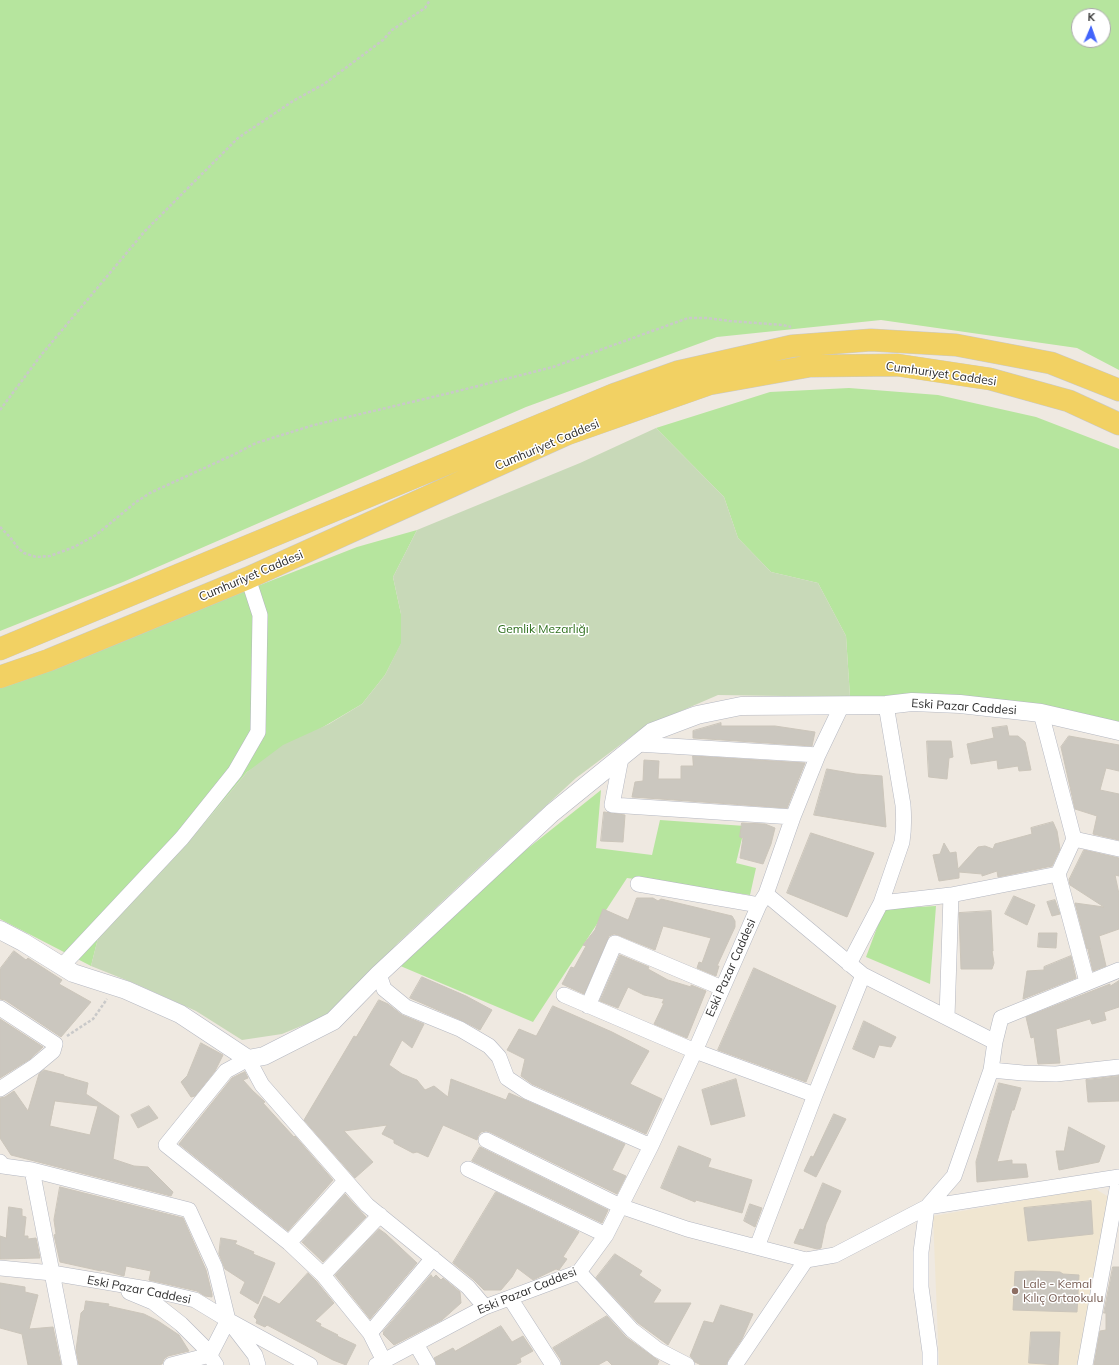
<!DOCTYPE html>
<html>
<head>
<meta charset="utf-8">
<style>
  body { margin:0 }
  #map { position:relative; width:1119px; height:1365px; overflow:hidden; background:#efe9e1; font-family:Mulish,sans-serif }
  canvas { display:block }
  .north { position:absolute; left:1071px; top:8px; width:40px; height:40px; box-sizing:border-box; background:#fff; border:1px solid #ababab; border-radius:50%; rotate:2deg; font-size:11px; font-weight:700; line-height:16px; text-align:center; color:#2e2e2e }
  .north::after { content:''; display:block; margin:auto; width:14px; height:18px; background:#4264fb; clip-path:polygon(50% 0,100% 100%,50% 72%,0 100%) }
</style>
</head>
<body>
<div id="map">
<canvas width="1119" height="1365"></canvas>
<div class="north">K</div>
</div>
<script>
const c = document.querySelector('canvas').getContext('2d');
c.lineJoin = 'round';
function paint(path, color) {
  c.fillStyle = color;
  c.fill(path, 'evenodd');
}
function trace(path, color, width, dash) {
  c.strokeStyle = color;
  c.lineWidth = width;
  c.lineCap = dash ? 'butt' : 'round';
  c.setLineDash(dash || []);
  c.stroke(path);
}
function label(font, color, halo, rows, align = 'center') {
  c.font = font + ' Mulish,sans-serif';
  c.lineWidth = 3;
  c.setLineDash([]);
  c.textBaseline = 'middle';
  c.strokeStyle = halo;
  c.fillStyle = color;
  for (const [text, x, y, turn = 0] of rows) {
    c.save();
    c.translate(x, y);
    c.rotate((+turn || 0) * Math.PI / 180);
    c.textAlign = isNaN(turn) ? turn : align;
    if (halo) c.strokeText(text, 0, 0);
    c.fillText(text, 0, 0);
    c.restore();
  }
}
const education = new Path2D(`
  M1094,1188L1112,1199L1078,1365H939L933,1216Z`);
const green = new Path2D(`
  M0,0H1119V370L1077,348L881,320L717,337L526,407L123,582L0,631ZM1079,16H1103V40H1079Z
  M849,388L938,395L1036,417L1119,449V722L1081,713L850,697L846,636L818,583L771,572L738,538L724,497L656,428L770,392Z
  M417,530L393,577L401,614V644L385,675L362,704L247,772L208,819L98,938L91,966L0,919V687L357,547Z
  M601,790L596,848L652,855L660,820L745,826L736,863L756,868L750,895L627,878L533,1022L398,965L507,865Z
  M936,906L930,984L866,957L884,909Z`);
const cemetery = new Path2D(`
  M656,428L724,497L738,538L771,572L818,583L846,636L850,697L718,695L644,727L576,778L474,872L398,943L353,994L323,1017L282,1034L242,1040L196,1011L136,984L91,966L98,938L208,819L247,772L283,745L329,724L362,704L385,675L401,643V614L393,577L417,530L580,463Z`);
const building = new Path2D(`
  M721,723V726H775L815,732L812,746L693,738V731Z
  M1007,726L1009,736H1018L1025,742L1031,770L1019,771L1018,766L998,769L997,760L971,764L967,744L994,738L992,728Z
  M1069,736L1119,745V771L1106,768L1100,790L1119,794V840L1093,834L1097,816L1075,809L1061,747Z
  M927,741H951L953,757L949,758L947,779L929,777Z
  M693,756L805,763L787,808L632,797L635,782L643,781L644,760L659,761L658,779H681V766H693Z
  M827,769L856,774L882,776L886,827L814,815Z
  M604,812L625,815L623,842L601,841Z
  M1053,822L1057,831L1060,849L1052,866L998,877L997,871L982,876V874L959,872V878L939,881L933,855L940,854L944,843L950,853L956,852L958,869L978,847L985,846L993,849L995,844L1032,834L1031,828Z
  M742,823L765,824L775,828L771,844L763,864L740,858L743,838L740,837Z
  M811,833L874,853L847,917L787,893Z
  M1084,850L1119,858V876L1115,875L1119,894V929L1099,936L1106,966L1093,971L1088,950L1091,949H1087L1075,903L1104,907L1070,885L1069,880Z
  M1014,896L1035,905L1027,925L1005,914Z
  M637,898H653L658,901L661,899L732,916L735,921V927L717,966H719L716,976L697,968L699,962L702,963L711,938L663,926L655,950L618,935L614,934L609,936L584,994L562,984L571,967L574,968L586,946L583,945L595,930L603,909L628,920Z
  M1055,900L1060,914L1052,916L1047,902Z
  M991,911L993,951H992L994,963L992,969H961L959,913Z
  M1039,933H1057L1056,948L1038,947Z
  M14,951L26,960L28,958L62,980L59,984L91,1002L61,1037L5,1000L0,999V969Z
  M620,955L649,967L648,969L668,980L691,987V985L706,991L687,1038L654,1024L664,1003H662L664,999L644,995L628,987L618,1008L600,1001Z
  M1071,956L1076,978L1023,999L1027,971L1044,970V967Z
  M754,968L836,1006L806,1082L718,1050Z
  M422,977L466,996L492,1010L480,1030L463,1021L410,998Z
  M1119,981V1007L1104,1012L1106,1020L1092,1024L1090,1019L1056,1029L1060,1063L1038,1064L1034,1037L1031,1038L1026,1017L1110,984V986Z
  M379,1000L388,1004L402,1015L424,1024L412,1048L402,1040L389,1065L402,1074L417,1080L425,1090L434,1086L448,1097L451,1079L506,1100L509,1093L625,1144L612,1170L626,1176L617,1194L490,1132L486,1131L481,1132L478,1136L477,1140L443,1125L428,1157L417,1152L413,1153L394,1143V1140L382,1134L387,1125L344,1131L373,1162L355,1178L304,1120L354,1036L356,1037Z
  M553,1006L612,1032L649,1051L630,1084L662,1099L646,1134L532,1084L521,1076L525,1059L507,1050L519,1029L536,1036Z
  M0,1019L43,1047L30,1059L0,1078Z
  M864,1021L896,1037L891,1047L879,1045L874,1058L853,1049Z
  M201,1043L223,1055L215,1071L195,1096L191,1097L181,1082L187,1076Z
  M44,1070L64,1075V1076L88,1083L86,1094L119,1116L113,1159L134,1166L148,1167L173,1192L171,1196L11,1155L0,1138V1098L5,1097L14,1091L28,1111L39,1074ZM55,1101L98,1106L90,1135L50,1126Z
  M245,1072L248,1078L243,1080L253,1091L264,1101L265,1102L263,1103L294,1137L295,1136L333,1180L288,1231L179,1144L232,1078L242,1073Z
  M1119,1076V1101L1088,1102L1086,1080Z
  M736,1079L745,1116L711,1125L702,1090Z
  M999,1083L1021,1088L1014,1110H1012L997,1162L1012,1160V1164H1026L1028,1177L977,1182L976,1162Z
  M149,1106L158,1118L138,1128L131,1115Z
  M834,1114L846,1119L816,1177L804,1171L811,1156L813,1157Z
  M1069,1127L1105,1146L1099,1162L1059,1170L1056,1151H1064Z
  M679,1146L711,1159L708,1167L752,1180L742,1213L696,1200L695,1202L661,1188Z
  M480,1147L608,1210L602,1223L472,1161Z
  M823,1183L841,1191L826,1224L821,1248L817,1249L794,1243L800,1229L803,1230Z
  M60,1187L183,1218L206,1270L212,1294V1297L205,1296L197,1291L149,1280L151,1271L126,1266L124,1276L102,1270L101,1271L60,1262L54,1235L56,1234L54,1220Z
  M496,1192L579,1232L563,1257L567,1259L559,1270L556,1269L533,1280L517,1268L512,1277L501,1290H484L474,1280L453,1263Z
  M345,1194L366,1217L323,1262L302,1242Z
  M1091,1201L1093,1234L1028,1241L1024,1208Z
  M750,1204L762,1208L755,1227L744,1221Z
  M9,1207L22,1209V1216L26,1217L24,1236H28V1239L36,1238L40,1258L0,1259V1236L6,1238Z
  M379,1229L386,1234L417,1263L370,1319L335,1275Z
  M221,1238L237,1241L235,1244L254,1252L253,1254L275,1263L258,1304L240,1293L245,1282L225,1269L219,1254Z
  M615,1254L642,1271L639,1275L661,1290L653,1303H691L668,1345L638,1323L596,1278Z
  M1113,1267H1119V1365H1094L1100,1331L1106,1330V1313H1104Z
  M1032,1271L1060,1272L1063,1274L1079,1275L1077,1312L1013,1310L1015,1272Z
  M308,1273L316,1281L334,1303L315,1321L321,1324L320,1326L338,1335L337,1336L356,1345L346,1365L333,1360L267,1325L265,1327L256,1323L257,1320L254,1317L264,1296L279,1304Z
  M431,1275L433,1278L436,1275L441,1280L443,1278L460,1292L461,1303L442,1320L394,1345L383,1334L384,1333L383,1332Z
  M0,1283L25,1287V1292L38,1295L29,1329L53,1327L61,1365H28L22,1334L0,1328Z
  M86,1301L109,1304L108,1306L144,1314L158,1321L179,1335L189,1351L168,1356L164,1359L162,1364L158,1365H79L76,1350L81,1313L84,1310Z
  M721,1305L753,1314L742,1339L728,1360L726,1365H701L695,1362L690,1356L704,1321L713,1323Z
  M607,1316L626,1337L659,1361L657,1365H612L607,1360L598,1365H562L561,1360L553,1348Z
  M501,1326L512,1342L523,1336L533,1351L520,1358L521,1362L515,1365H437L434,1358L453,1348L455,1351Z
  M1031,1332H1060L1058,1365L1029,1363Z`);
const path = new Path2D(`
  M0,410L42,354L145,231L238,138L293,101L324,84L383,40L392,30L425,8L430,0
  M0,527L10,537L18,548L24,553L36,557L50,556L74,547L96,535L136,502L150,493L235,454L256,443L314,425L454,392L553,367L688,318H707L730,321L783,325L791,327
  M67,1036L93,1019L107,999`);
const minor = new Path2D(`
  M1041,713L1074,839L1119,849
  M637,744L818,755
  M621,758L612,805L793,817
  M1074,839L1058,874L1087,982
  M638,884L759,905
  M766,894L863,975L995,1042
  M881,903L951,895L1058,874
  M849,964L881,903L902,842C904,829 904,818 903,805L886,705
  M62,966L182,838L235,772L258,732L260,615L248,578
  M379,974L384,989L406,1007L460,1029L489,1046L499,1057L507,1078L528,1092L651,1146
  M564,995L695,1051L815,1095
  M588,1006L615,943L722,988
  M0,1008L55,1044L53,1051L35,1066L0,1089
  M947,1017L951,895
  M991,1070L1023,1073L1056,1074L1119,1067
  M486,1140L620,1206L687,1229L806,1260L835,1255L927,1207L1119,1177
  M0,1162L3,1166L32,1170L189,1210L215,1267L228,1320L255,1355L258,1365
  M468,1169L606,1235
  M32,1170L70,1365
  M289,1243L345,1181
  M757,1247L815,1095L863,975
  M0,1268L52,1273L153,1290L195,1300L228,1320L310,1365
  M579,1272L632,1330L658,1350L687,1365
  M323,1275L380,1215
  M129,1292L153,1302L181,1324L203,1346L216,1365
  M510,1298L553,1365
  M370,1333L433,1258
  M416,1344L428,1365
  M384,1361L370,1333L323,1275L289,1243L166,1145L226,1071L248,1059L262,1085L367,1205L468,1287L485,1307
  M171,1365L210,1355L228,1320
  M376,1365L485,1307L579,1272L606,1235L651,1146L695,1051L759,905L766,894L793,817L818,755L842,705
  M735,1365L806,1260
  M930,1365V1352L921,1287V1252L927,1207L954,1176L991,1070L995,1042L1001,1018L1119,970
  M1085,1365L1119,1178`);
const tertiary = new Path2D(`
  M0,930L23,942L73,973L126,990L180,1014L248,1059L264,1056L333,1021L379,974L552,813L652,732L697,715L741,706L886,705L912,702L960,704L1041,713L1119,731`);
const primary = new Path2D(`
  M0,649L615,394L677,372L792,346L871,340L956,345L1051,363L1119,390
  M0,677L49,660L248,578L567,434L709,384L810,366L897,365L990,379L1069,401L1119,424`);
const markers = [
  [1015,1291,4,"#8d6e63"]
];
const streetNames = [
  ["Cumhuriyet Caddesi",941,374,8],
  ["Cumhuriyet Caddesi",547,445,-23],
  ["Cumhuriyet Caddesi",251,576,-23],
  ["Eski Pazar Caddesi",964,707,4],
  ["Eski Pazar Caddesi",731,968,-66],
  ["Eski Pazar Caddesi",139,1290,11],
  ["Eski Pazar Caddesi",527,1291,-22]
];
const parkNames = [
  ["Gemlik Mezarlığı",543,629]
];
const educationNames = [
  ["Lale - Kemal",1023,1284],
  ["Kılıç Ortaokulu",1023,1298]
];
paint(education, '#f0e6d1');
paint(green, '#b6e59e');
paint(cemetery, '#c8d9b8');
paint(building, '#cbc7bf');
trace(building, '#cbc5ba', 1);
trace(minor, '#b4b7c1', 16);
trace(tertiary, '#b4b7c1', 19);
trace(primary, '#c9c9c9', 23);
trace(path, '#c9c9c9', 2.5, [3, 2]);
trace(minor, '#fff', 15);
trace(tertiary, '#fff', 18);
trace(primary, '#f2d163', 22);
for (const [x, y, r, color] of markers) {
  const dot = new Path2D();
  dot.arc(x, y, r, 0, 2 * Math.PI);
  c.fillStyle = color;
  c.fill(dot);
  trace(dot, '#fff', 1.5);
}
label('12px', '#2e2e2e', '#fff', streetNames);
label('12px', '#2c6e1b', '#fff', parkNames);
label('12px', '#785e54', '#fff', educationNames, 'left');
</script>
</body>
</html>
